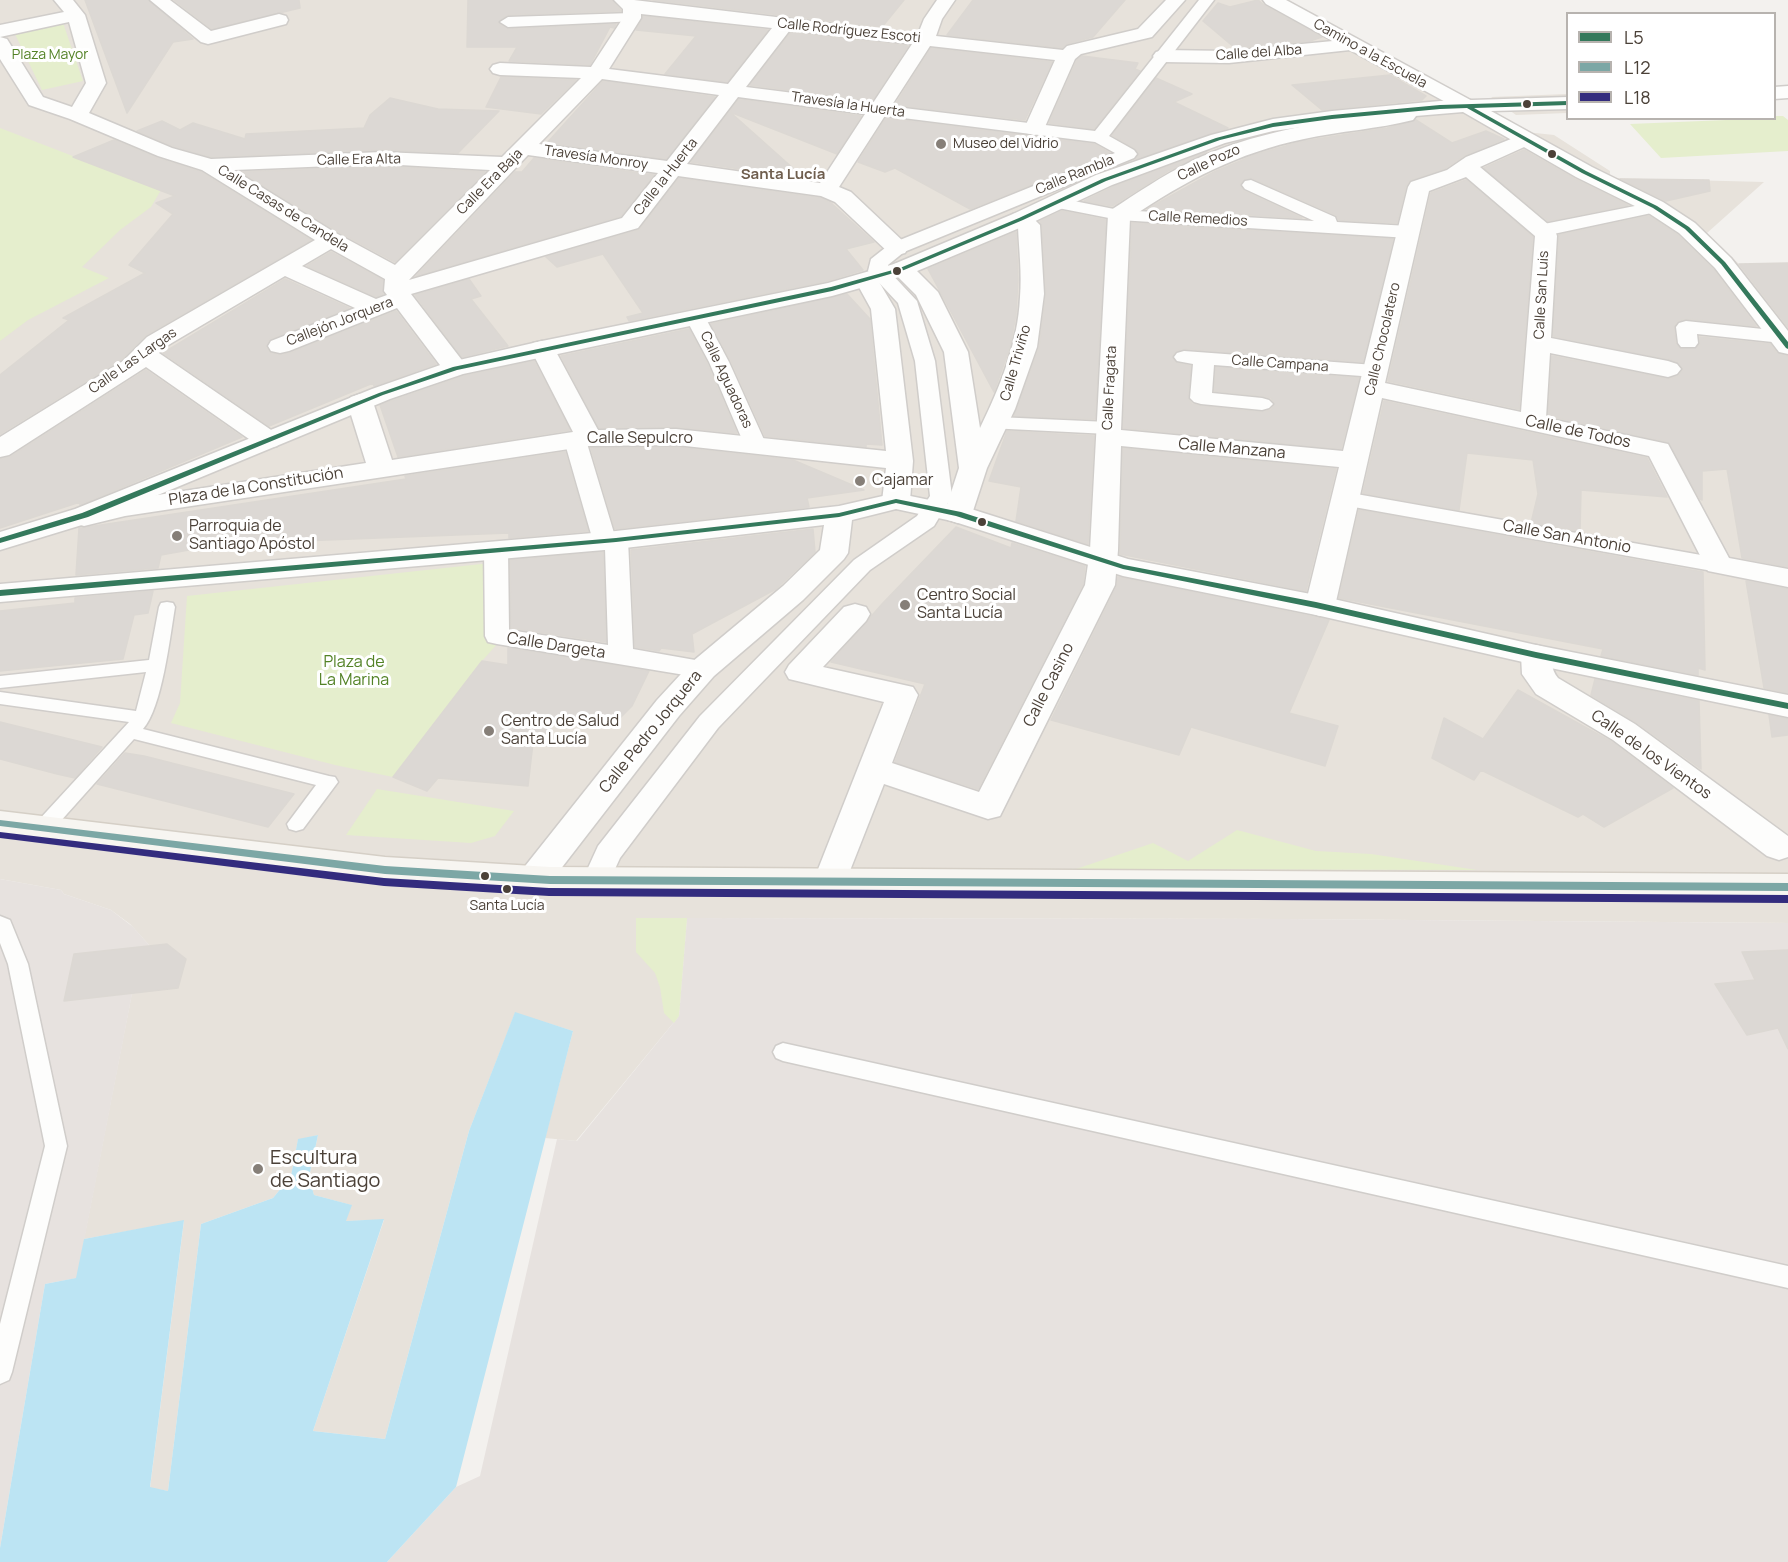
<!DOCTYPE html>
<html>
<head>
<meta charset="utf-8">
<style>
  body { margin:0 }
  #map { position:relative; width:1788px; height:1562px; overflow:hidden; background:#f3f1ee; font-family:Manrope,sans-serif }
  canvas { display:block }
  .legend { position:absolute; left:1566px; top:12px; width:210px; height:108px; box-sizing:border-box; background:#fff; border:2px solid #b7b3af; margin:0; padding:8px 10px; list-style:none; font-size:18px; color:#4b4138 }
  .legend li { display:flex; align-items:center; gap:12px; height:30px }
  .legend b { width:30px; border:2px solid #b7b3af }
</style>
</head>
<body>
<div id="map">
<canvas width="1788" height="1562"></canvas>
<ul class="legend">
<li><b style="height:8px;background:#34795c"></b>L5</li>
<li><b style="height:8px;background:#7ca7a5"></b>L12</li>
<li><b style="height:8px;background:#332c7e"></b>L18</li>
</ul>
</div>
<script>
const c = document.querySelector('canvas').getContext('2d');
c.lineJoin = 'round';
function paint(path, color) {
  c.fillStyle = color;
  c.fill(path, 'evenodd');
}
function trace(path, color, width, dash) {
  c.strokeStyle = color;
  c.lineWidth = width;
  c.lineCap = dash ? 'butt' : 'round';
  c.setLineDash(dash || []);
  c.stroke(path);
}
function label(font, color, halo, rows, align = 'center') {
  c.font = font + ' Manrope,sans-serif';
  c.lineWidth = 6;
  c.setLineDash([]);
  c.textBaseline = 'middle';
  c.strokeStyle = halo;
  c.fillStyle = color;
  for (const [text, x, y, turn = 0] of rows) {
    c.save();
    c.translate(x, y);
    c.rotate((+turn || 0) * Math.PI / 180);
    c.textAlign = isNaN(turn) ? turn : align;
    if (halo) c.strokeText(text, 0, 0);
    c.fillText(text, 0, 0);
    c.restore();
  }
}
const residential = new Path2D(`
  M0,0H1272L1490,119L1510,120L1526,132L1554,135L1610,171V178L1764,182L1707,233L1739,264L1788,263V923L1286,919L687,918L679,1016L576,1141L545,1138L573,1031L515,1013L469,1131L385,1439L313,1431L384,1220L345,1221L351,1205L314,1195L309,1178L318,1135L298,1140L291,1176L273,1198L201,1224L168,1491L150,1488L184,1221L84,1239L132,993L178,988L150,946L130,924L111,910L64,894L61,890L0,879Z
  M1567,94V113L1516,115L1491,97Z`);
const industrial = new Path2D(`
  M0,879L61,890L64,894L111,910L133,927L150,946L167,944L186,959L178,988L132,994L77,1278L45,1284L0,1548Z
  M687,918L1286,919L1788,923V1562H387L456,1487L480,1476L557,1139L577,1141L679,1016Z`);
const green = new Path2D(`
  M63,23L83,81L42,90L15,34Z
  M1775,116H1783L1788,120V151L1661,158L1630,124L1774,118Z
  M0,128L161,190L151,207L120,230L82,267L109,278L28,320L0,341Z
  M509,561L508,632L482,661L393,777L335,765L171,723L180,703L187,596Z
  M377,789L514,811L495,836L471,843L346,835Z
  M1237,830L1316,851L1371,854L1477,870L1076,869L1153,843L1188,861Z
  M636,918H687L679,1016L674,1023L664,1013L660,987L655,973L636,952Z`);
const water = new Path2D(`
  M515,1012L573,1031L456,1487L387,1562H0V1548L45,1284L76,1278L84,1239L184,1220L150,1487L168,1491L201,1224L273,1198L291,1176L298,1139L318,1135L309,1177L314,1195L352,1205L346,1221L384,1219L313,1431L385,1439L469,1131Z`);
const building = new Path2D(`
  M85,0H148L193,39L173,42L127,113Z
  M174,0H299L300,8L212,29Z
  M468,0H612L621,11L507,15L498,23L508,29L616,24L614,28L610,27L590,65L509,61L517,47H467Z
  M653,0H904L882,27Z
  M973,0H1125L1093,37L1066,44L1062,48L947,35Z
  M1258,0L1265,6L1322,37L1310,41L1235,48L1203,21L1218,3L1230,7Z
  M643,16L768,30L727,82L665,74L696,36L636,30Z
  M791,32L908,46L872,101L750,85Z
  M931,48L1052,62L1025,120L895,105Z
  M1082,56L1138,63L1135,69L1140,71L1094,129L1049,123L1077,60Z
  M1390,75L1426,96L1422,100L1322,110L1292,85Z
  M501,77L576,80L541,114L486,107Z
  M1156,78L1192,94L1174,102L1228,128L1136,159L1139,154L1136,149L1112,135Z
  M603,81L715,97L666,159L547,143Z
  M390,98L438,109L499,111L458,153L382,150L211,157L173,146L137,131L162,121L180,130L193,123L245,139L246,134L364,128L370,115Z
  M739,99L861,116L837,154L730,112L804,178L691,162Z
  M886,118L1094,144L1110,153L970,209L895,168L885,172L858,162Z
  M1416,120L1452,143L1486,131L1504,139L1465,155L1446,168L1410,180L1406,186L1397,223L1339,220L1336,215L1251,178L1245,179L1240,184L1244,191L1302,218L1147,209L1214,172L1257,154L1304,141L1387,128Z
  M114,140L157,158L201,172L311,240L146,335L122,359L0,434V375L69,320L63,318L145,273L129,265L173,214L156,203L175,196L73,157Z
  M1524,150L1575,179L1628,205L1548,221L1484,168Z
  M1207,152L1168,171L1112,206L1084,201L1113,187Z
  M534,158L654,175L621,216L416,276L515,172H522Z
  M382,166L485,172L395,262L335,230L241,172Z
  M679,178L820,198L830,202L874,242L846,249L863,270L827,281L629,321L627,317L643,313L603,254L557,267L546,257L639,230Z
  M1620,179L1709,180L1710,191L1666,201Z
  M1466,180L1533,237L1519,409L1388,381L1431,193Z
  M1062,211L1106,220L1095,419L1014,416L1039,348L1046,294L1042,225L1040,221Z
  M1649,216L1678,235L1713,269L1756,326L1686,319L1678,321L1674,327L1676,343L1679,348H1697L1700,343V337L1770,344L1777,353L1788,356V567L1742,558L1727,469L1702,471V500L1700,499L1668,442L1548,416L1552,356L1668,379L1678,376L1683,370L1679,363L1668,359L1553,336L1559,235Z
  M1132,223L1393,239L1363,362L1184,349L1176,351L1172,357L1177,363L1191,366L1188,398L1192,404L1201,406L1262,412L1271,410L1275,404L1271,398L1263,396L1214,391L1216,367L1359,378L1341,449L1123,428Z
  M1016,232L1018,280L1016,314L1010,347L994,392L928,269Z
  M331,252L383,280V294L376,297L307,266Z
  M1788,263V327L1739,264Z
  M285,279L349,308L270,339L266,347L271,353L280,355L290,353L396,311L436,364L374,386L373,383L269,426L163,353Z
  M469,279L481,296L471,299L508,346L462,357L415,295Z
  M847,294L870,319L882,445L866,444V447L765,436L731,361L711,324Z
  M689,329L707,363L737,433L676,427L599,428L561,356Z
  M534,361L570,430L398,457L380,405L464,376Z
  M146,370L242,437L80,505V502L0,528V459L10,457Z
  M1384,401L1647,458L1667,497L1581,490L1580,531L1531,523L1538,494L1533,460L1467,453L1459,510L1363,493Z
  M1007,431L1094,436L1088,544L1016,521L1021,487L989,481Z
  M676,447L793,460L864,490L807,498L809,507L615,529L591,448Z
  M1123,448L1336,469L1306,591L1120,554Z
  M565,452L588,531L509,538V533L275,542L211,546L161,555L158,568L76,575L79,528H81L406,479L405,476Z
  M1359,510L1703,572L1705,670L1698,668V675L1601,656L1603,649L1339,598Z
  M956,527L1011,548L1012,543L1085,566L1083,584L978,789L895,762L925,684L831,662L882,604Z
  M813,529L815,552L776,589L692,634L694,652L661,648L659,651L635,647L631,550Z
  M603,552L606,642L511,628L510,560Z
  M1118,577L1329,620L1289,713L1338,726L1325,766L1191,727L1179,755L1051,720L1117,586Z
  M1746,581L1788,589V693L1764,688Z
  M153,591L148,613L134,615L123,659L0,671V611L75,603V598Z
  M508,648L649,671L632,706L618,720L549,719L552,747L533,743L528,786L438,778L427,791L393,777L482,661L508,665Z
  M1595,679L1699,701L1701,769L1636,722L1591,695Z
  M1518,690L1612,742L1673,788L1604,827L1583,814L1578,817L1481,770L1474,780L1432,758L1444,718L1483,739Z
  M1769,715L1788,719V735L1772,737Z
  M0,722L102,747L75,778L57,774L0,759Z
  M125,753L144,756L294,794L268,827L97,784Z
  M167,944L186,959L178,988L64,1001L74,954Z
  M1788,950V1049L1778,1028L1747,1035L1715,984L1755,980L1742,952Z`);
const service = new Path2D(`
  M167,602L173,603L175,607C170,637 162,708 143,729L329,776L335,777L338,782L303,829L296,831L289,829L287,824L316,785L134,739L50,833L43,835L36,833L34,828L36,823L129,722L0,704V692L136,711L146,672L0,688V676L149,660L159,607L161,603Z
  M0,916L10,920L28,964L67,1146L12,1372L9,1380L0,1384V1324L45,1146L8,964L0,943Z
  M783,1043L1788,1266V1288L783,1061L776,1058L773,1052L776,1046Z`);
const pedestrian = new Path2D(`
  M1199,0H1214L1109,136L1134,150L1137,154L1134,158L904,252L888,265V270L917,301L935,361L952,496L934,526L870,570L718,728L620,858L606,889L596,892L586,889L582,881L598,846L700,716L854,560L917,516L930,496L915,361L898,303L868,271L871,259L890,244L1115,153L1095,142L879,115L871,110L879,105L1095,131Z
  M632,13L640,18L637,21L508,27L500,22L508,17Z
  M1251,180L1335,217L1337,222L1409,226L1416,228L1418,232L1416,236L1409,238L1119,220L1048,206L1045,202L1048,198L1054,197L1119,210L1314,221L1245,189L1242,185L1245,181Z
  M1655,202L1661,203L1664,207L1661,211L1544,236L1537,234L1535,230L1537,226L1544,224Z
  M695,311L702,313L705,317L729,362L766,444L763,449L755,451L747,449L744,444L709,362L685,317L688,313Z
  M1686,321L1782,331L1788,332V342L1782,343L1697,334L1698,343L1695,347H1681L1678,343L1676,327L1679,323Z
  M1184,351L1375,365L1382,367L1385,371L1382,375L1375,377L1214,365L1212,393L1262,398L1269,400L1273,404L1269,408L1262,410L1201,404L1194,402L1190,398L1193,364L1177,361L1174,357L1177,353Z
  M997,417L1108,422L1116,423L1119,428L1116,433L1108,434L989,428L986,423L989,418Z
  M575,433L583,435L586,440L614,533L624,535L628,540L633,649L712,663L716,669L712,675L703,678L497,644L488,642L485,636L484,550L488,545L496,543L504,545L508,550L509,630L608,645L605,548L597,546L593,541L564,440L567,435Z
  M1345,492L1718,558L1726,560L1730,565L1726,570L1718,572L1337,504L1334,499L1337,494Z`);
const minor = new Path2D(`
  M54,0H73L85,15L106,83L89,113L172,148L211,159L382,152L502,157L581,78L500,75L493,73L490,69L493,65L500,63L591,67L623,18V9L614,0H634L918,34L924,19L937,0H955L942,19L936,36L1063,50L1067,46L1138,29L1166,0H1185L1152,37L1081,54L1075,59L1044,129L1041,133L1034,135L1027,133L1024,129L1055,60L930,46L839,187L851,192L905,243L908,248L905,253L897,255L889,253L835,202L821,196L678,176L638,228L411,294L468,368L464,373L455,376L446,373L397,308L289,351L280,353L271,351L268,346L271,341L355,308L285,276L165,347L159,353L277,434L281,440L277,446L268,448L259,446L146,367L9,455L0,457V437L123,361L147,337L315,240L202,170L158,156L70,119L29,105L0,59V37L7,39L43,97L72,107L86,83L69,22L0,37V25L64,12ZM641,14L772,28L728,84L609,69L641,18ZM790,30L912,44L873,103L746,87ZM602,79L719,95L667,161L539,144ZM738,97L865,114L820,183L687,164ZM528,155L658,173L622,218L409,280ZM382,164L490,170L395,265L334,232L234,170ZM331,249L385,279L384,291L387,295L376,299L302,266Z
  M150,0H170L211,31L279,14L286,16L288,20L286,24L208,44L201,42Z
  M1263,0H1286L1476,103L1479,107L1476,111H1462L1350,50L1229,63L1163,62L1156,60L1153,56L1156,52L1163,50L1229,51L1333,41L1266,4Z
  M1399,105L1406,107L1416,116L1413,120C1378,129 1340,131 1304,139C1237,153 1187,180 1130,218L1121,430L1343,451L1408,187L1411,182L1447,170L1466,157L1526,133L1533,135L1536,139L1533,143L1480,167L1555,230L1557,236L1551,338L1668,361L1677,364L1681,369L1677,374L1668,377L1550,353L1546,418L1668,444L1729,558L1788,569V587L1708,571L1649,456L1382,398L1335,606L1330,613L1320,616L1310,613L1305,606L1339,467L1121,446L1118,550L1115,585L1000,816L988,819L884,784L842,891L830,895L818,891L813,882L884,702L789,679L785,672L789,665L844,607L855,604L866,607L870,614L866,621L823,667L913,687L918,695L892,763L979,792L1085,585L1090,550L1108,215L1111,210C1137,193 1162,176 1190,162C1252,132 1322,122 1390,112L1392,107ZM1466,177L1535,236L1521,412L1385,383L1429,191Z
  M1021,212L1029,214L1040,225L1044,294L1037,347L1015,409L987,468L972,514L968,520L958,523L948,520L944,514L959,468L944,352L916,295L890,269L894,264L902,262L910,264L938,292L968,352L980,428C1000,387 1018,343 1020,297C1022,274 1019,250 1018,227L1010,219L1013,214Z
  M867,273L875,275L895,309L913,461L910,501L906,507L896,509L886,507L882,501L886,468L676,445L589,446L125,516L84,526L74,523L70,517L74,511L125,500L366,463L347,402L351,397L360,394L369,397L373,402L392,460L573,432L530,348L533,343L542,341L551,343L554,348L598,430L676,429L886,451L871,309L855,280L859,275Z
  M1536,645L1547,648C1553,658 1550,669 1558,678L1635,724L1788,836V857L1779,860L1767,856L1613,740L1536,694L1522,674L1521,655L1525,648Z`);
const tertiary = new Path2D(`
  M1788,86V98L1774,99V87Z
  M1568,97V109L1491,111L1592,167L1663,202L1695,223L1731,258L1788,331V354L1779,352L1715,268L1679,233L1647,212L1576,177L1463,112L1332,123L1273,131L1225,143L1112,185L1029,224L910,274L832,296L463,374L390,399L95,521L0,550V532L75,509L372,389L446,363L542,341L828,283L894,264L1013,214L1096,175L1211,135L1273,119L1332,111L1440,101Z
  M896,493L968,508L1128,559L1316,595L1536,645L1788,695V717L1536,665L1316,615L1123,576L952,521L896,509L852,520L848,553L844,559L803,600L714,676L679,716L546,888L534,892L522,888L517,879L522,870L657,700L692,662L783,586L820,550L824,525L616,549L0,602V584L616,531L839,506Z`);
const secondary = new Path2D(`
  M0,811L385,857L550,867L1788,874V900L550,893L385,883L0,835Z`);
const bus1 = new Path2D(`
  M1568,101V105L1474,108L1586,171L1657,206L1689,227L1725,262L1788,342V349L1786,348L1721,264L1685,229L1653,208L1582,173L1467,108L1440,109L1332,119L1273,127L1220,140L1106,181L1023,220L904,270L832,291L457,370L383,395L88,517L0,543V538L82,513L379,393L453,367L831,287L900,268L1019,218L1102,179L1216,138L1273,123L1332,115L1440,105Z
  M896,499L961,512L1124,565L1316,602L1536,652L1788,703V709L1536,658L1316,608L1123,569L956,516L896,503L839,517L616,542L0,596V590L616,538L839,513Z`);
const bus2 = new Path2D(`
  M0,820L385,866L550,876L1788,883V891L550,884L385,874L0,826Z`);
const bus3 = new Path2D(`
  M0,832L384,878L549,888L1788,895V903L549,896L384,886L0,838Z`);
const markers = [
  [1527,104,5,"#4b4138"],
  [941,144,6,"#867f78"],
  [1552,154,5,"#4b4138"],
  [897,271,5,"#4b4138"],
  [860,481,6,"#867f78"],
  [982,522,5,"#4b4138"],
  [177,536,6,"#867f78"],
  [905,605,6,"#867f78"],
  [489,731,6,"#867f78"],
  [485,876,5,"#4b4138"],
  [507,889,5,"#4b4138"],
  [258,1169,6,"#867f78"]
];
const farStreetnames = [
  ["Calle Rodríguez Escoti",849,31,6],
  ["Calle del Alba",1259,53,-4],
  ["Camino a la Escuela",1370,54,29],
  ["Travesía la Huerta",848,105,8],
  ["Travesía Monroy",596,158,8],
  ["Calle Era Alta",359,160,-1],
  ["Calle Pozo",1209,163,-25],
  ["Calle Rambla",1075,175,-22],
  ["Calle la Huerta",666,177,-52],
  ["Calle Era Baja",490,182,-45],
  ["Calle Casas de Candela",283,209,32],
  ["Calle Remedios",1198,219,3],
  ["Calle San Luis",1542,295,-87],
  ["Callejón Jorquera",340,322,-21],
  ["Calle Chocolatero",1383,339,-77],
  ["Calle Las Largas",133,361,-35],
  ["Calle Triviño",1016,363,-74],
  ["Calle Campana",1280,364,4],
  ["Calle Aguadoras",726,380,65],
  ["Calle Fragata",1110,388,-87]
];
const farParknames = [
  ["Plaza Mayor",50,55]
];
const farPoinames = [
  ["Museo del Vidrio",953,144]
];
const busNames = [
  ["Santa Lucía",507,906]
];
const farNeighbourhoodnames = [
  ["Santa Lucía",783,175]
];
const streetNames = [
  ["Calle de Todos",1578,432,12],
  ["Calle Sepulcro",640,439],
  ["Calle Manzana",1232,449,5],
  ["Plaza de la Constitución",256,487,-9],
  ["Calle San Antonio",1567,537,10],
  ["Calle Dargeta",556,646,9],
  ["Calle Casino",1049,685,-63],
  ["Calle Pedro Jorquera",651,732,-51],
  ["Calle de los Vientos",1651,755,35]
];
const poiNames = [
  ["Cajamar",872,481],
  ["Parroquia de",189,527],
  ["Santiago Apóstol",189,545],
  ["Centro Social",917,596],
  ["Santa Lucía",917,614],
  ["Centro de Salud",501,722],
  ["Santa Lucía",501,740]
];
const parkNames = [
  ["Plaza de",354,663],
  ["La Marina",354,681]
];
const nearPoinames = [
  ["Escultura",270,1158],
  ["de Santiago",270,1181]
];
paint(residential, '#e7e2db');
paint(industrial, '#e7e2df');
paint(green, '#e5eecd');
paint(water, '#bce4f3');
paint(building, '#dcd8d4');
trace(building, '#dcd8d3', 1.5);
trace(service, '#d0cdca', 3);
trace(pedestrian, '#d0cdca', 3);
trace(minor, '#d0cdca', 3);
trace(tertiary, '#d0cdca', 3);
trace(secondary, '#d5cfc6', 3);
paint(service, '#fdfdfc');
paint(pedestrian, '#fdfdfc');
paint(minor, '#fdfdfc');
paint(tertiary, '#fdfdfc');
paint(secondary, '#f7f5f1');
paint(bus1, '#34795c');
paint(bus2, '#7ca7a5');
paint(bus3, '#332c7e');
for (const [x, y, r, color] of markers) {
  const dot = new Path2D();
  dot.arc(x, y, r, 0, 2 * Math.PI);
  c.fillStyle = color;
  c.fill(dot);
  trace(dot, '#fff', 2);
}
label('14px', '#4b4138', '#fff', farStreetnames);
label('14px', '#538226', '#fff', farParknames);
label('14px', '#4b4138', '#fff', farPoinames, 'left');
label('14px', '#4b4138', '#fff', busNames);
label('bold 15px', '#6f5e4e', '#fff', farNeighbourhoodnames);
label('16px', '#4b4138', '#fff', streetNames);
label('16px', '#4b4138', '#fff', poiNames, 'left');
label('16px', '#538226', '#fff', parkNames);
label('20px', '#4b4138', '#fff', nearPoinames, 'left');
</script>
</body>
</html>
